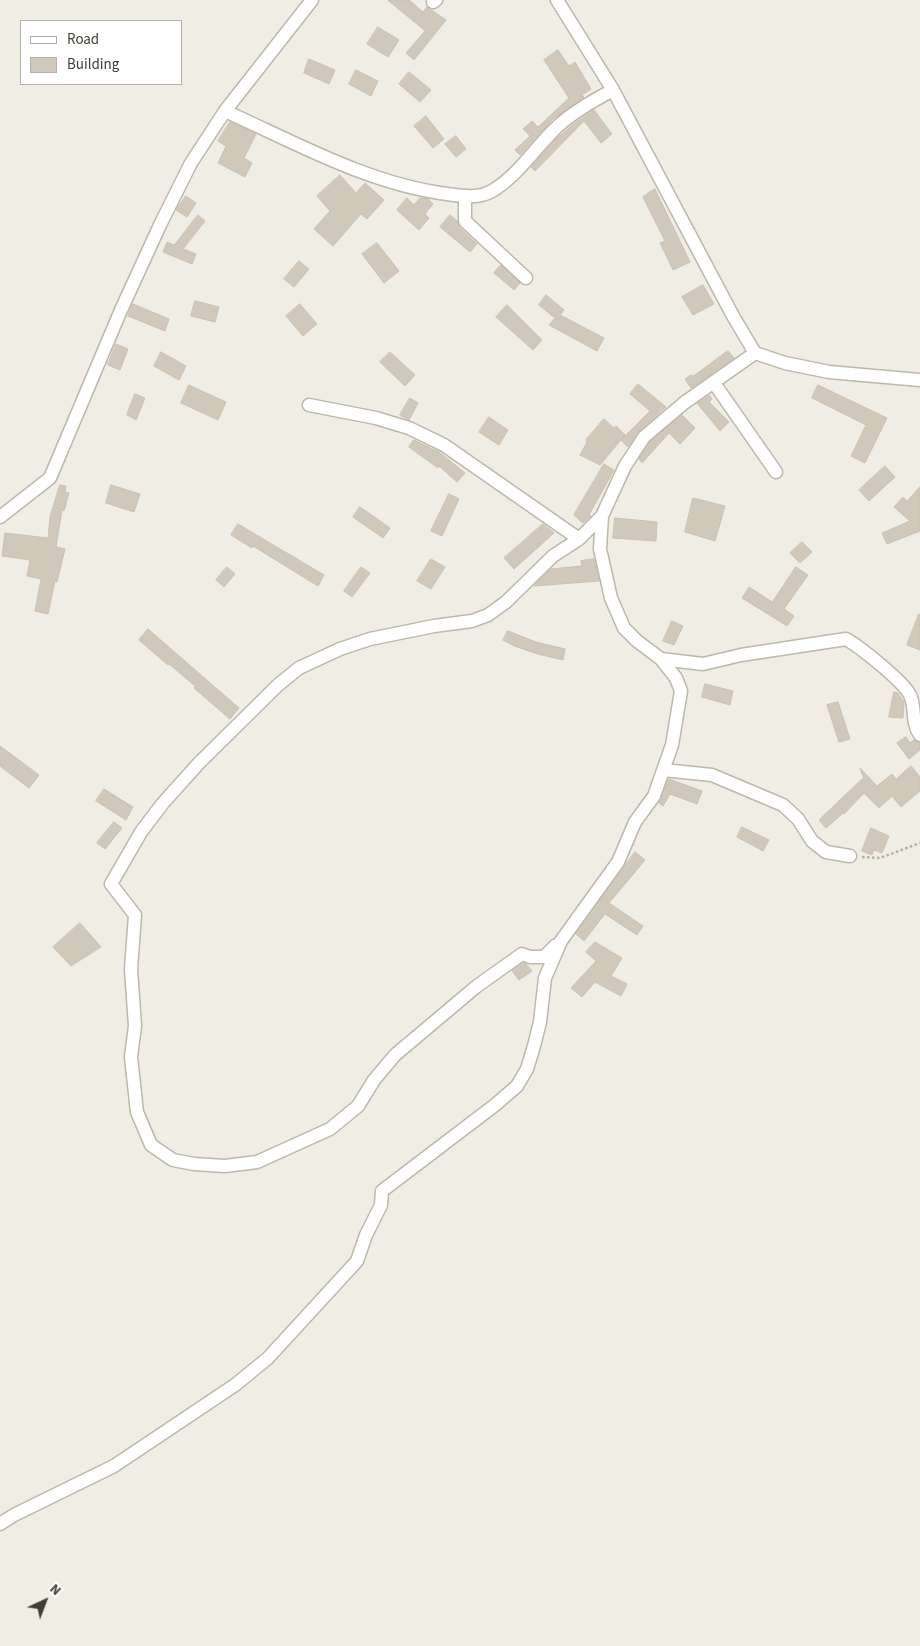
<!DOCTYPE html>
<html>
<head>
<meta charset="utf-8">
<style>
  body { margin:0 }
  #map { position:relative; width:920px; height:1646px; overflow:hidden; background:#f0ede5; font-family:"Source Sans 3",sans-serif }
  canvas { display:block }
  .legend { position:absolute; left:20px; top:20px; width:162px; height:65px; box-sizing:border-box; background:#fff; border:1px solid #b3b1ae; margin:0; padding:6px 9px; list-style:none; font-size:15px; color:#423d35 }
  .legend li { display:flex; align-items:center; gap:10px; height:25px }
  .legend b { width:25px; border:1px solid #b3b1ae }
  .north { position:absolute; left:20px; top:1576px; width:50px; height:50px; -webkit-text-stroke:4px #fff; paint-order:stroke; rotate:43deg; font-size:14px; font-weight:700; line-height:20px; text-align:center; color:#423d35 }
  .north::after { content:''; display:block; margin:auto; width:18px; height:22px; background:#423d35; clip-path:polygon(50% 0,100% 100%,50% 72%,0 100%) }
</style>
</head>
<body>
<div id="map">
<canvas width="920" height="1646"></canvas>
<ul class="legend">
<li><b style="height:6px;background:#fff"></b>Road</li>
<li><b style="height:14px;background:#d1c8bc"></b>Building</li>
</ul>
<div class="north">N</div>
</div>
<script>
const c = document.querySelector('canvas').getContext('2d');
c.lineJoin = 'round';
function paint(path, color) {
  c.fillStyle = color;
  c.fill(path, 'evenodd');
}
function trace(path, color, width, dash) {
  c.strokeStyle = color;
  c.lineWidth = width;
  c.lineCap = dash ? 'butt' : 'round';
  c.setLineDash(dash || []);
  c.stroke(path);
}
const building = new Path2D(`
  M388,0H409L423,12L427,7L446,20L414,60L406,53L425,31Z
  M378,27L399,40L388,57L367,44Z
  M558,50L569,66L575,62L591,89L582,95L584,97L553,119L520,155L515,150L530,136L523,129L532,121L538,127L569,98L544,60Z
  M309,59L335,70L329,84L304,73Z
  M356,70L378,81L371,96L349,84Z
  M409,72L431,90L420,102L399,84Z
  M594,110L612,134L601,143L584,121L535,171L531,167L556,139L571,126Z
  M426,116L444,139L433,148L414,126Z
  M230,122L256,134L244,158L252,163L245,177L218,163L226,146L218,141Z
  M456,136L466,149L456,157L445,144Z
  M340,175L356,193L365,183L384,200L367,219L361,214L333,246L314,229L330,211L317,196Z
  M655,189L690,262L673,270L660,243L665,241L643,197Z
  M186,196L196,203L187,217L176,210Z
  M407,198L414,205L420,198L428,199L433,204L425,214L429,218L419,230L397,210Z
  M198,215L205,221L183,249L196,254L192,264L163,252L167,242L174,245Z
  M450,215L457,221L459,227L477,244L470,252L440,227Z
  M377,243L399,271L384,283L362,254Z
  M299,261L309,269L294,287L284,279Z
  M501,265L520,283L514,290L494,273Z
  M703,285L714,304L693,315L682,297Z
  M546,295L564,310L560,315L604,338L597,351L549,325L555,318L539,305Z
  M195,301L219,307L215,322L191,316Z
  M133,304L169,319L165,331L128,316Z
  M300,304L317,324L303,336L286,316Z
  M507,305L542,340L533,350L496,317Z
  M116,344L128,349L120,370L108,365Z
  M728,351L734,358L691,388L685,379L691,375L693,376Z
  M161,352L186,366L179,380L154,366Z
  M390,352L415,375L405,386L380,362Z
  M638,384L666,407L639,431L628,447L621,440L650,411L630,394Z
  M189,385L226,402L218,420L181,403Z
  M818,385L887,418L865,463L851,456L866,425L812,398Z
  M135,394L145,398L136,420L127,415Z
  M709,395L712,399L709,402L729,422L720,431L697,403Z
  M410,398L418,403L409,420L400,415Z
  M682,415L695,428L680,444L669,433L642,463L639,459L650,442Z
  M489,417L508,430L499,445L479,432Z
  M604,419L614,428L616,426L625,435L600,465L580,455L587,442L586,440Z
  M414,440L439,452L465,473L457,482L439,466L438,468L409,447Z
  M604,464L614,470L589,515L591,516L583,523L574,515Z
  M885,466L895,477L869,501L859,490Z
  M60,485L66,486L65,492L69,493L64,511L62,510L56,547L65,549L57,582L55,581L48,614L35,611L41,579L27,576L30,560L2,556L5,533L48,538L50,517Z
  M111,485L140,494L134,512L106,503Z
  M920,487V531L887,544L882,533L910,521L894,507L903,497L907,501Z
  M449,494L459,499L442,536L431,531Z
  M693,498L725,506L715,541L685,532Z
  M360,507L390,528L383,538L353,517Z
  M615,518L657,522L656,541L613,538Z
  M238,524L324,575L318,586L253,546L252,548L231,535Z
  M543,524L554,533L514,569L504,558Z
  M802,542L812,552L800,563L790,553Z
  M431,559L445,567L431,589L417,581Z
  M594,559L599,581L534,586L551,569L582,566L581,561Z
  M227,567L235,574L224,587L216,580Z
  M361,567L370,573L352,597L344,591Z
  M796,567L808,575L784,609L794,616L787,626L742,598L749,587L772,602Z
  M919,614L920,615V650L907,645Z
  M672,621L683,626L674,645L663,641Z
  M148,629L239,708L230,719L194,688L195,686L169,664L168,665L139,640Z
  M508,631L536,642L565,649L563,660L538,654L514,646L503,640Z
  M705,684L733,691L730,705L702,697Z
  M894,692L898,693L904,702L903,718L889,717Z
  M838,702L850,739L839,742L827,705Z
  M906,737L910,743L914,740L920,743V750L909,759L897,743Z
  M0,746L39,775L29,788L0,766Z
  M911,766L920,777V791L901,807L892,796L879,808L864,793L844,814L843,813L826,828L819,820L862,779H864L860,768L877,786L892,774L896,779Z
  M669,779L702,791L697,804L670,794L663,806L659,803Z
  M104,789L133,807L126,820L96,801Z
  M114,822L122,828L105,849L97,843Z
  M742,827L769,840L763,851L737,837Z
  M871,828L889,836L882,853L874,850L872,855L862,851Z
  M635,852L645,860L609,903L643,926L637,935L605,914L584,941L576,934Z
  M80,923L101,947L71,966L53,947Z
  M595,942L622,958L611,976L627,984L621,996L595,982L582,997L571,988L596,961L586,952Z
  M523,963L527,965L532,971L519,980L512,971Z`);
const path = new Path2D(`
  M862,857L880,858L920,843`);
const minor = new Path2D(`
  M557,0L613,90L733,316L755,353L785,363L829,372L920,380
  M433,2L436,0
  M225,111C296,143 369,184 447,194C462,196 478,199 492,191C519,175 536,146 559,125C576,110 594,100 613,90
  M465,196V221L526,278
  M714,383L776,472
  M309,405L376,418L409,428L444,445L579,539
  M0,517L50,478L121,310L160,225L191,163L225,111L312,0
  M661,659L703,664L741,655L846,639C860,647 903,681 910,695C916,707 911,723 920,735
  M663,770L712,775L783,805L798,819L812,841L826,852L850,856
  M556,945L544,957H530L522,954L477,986L395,1055L374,1080L358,1106L330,1129L257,1162L225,1166L194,1164L173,1160L151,1145L137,1112L131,1057L135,1026L131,969L135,915L111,884L141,832L163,803L199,763L278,685L299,668L340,649L370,639L434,626L472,621L488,615L506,602L553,556L579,539L602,516
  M0,1524L14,1515L114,1466L235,1385L268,1358L357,1261L366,1235L381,1205L382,1191L495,1105L517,1086L527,1069L534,1046L540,1022L545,978L561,941L618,862L635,822L654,796L672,745L681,691L676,678L661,659L637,641L624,628L611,598L600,549L602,516L625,466L644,437L684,403L755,353`);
paint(building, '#d1c8bc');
trace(building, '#cbc0b0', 1);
trace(minor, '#beb7ac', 15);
trace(path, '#bbaf9b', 2.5, [2.5, 2.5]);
trace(minor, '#fff', 12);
</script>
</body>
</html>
